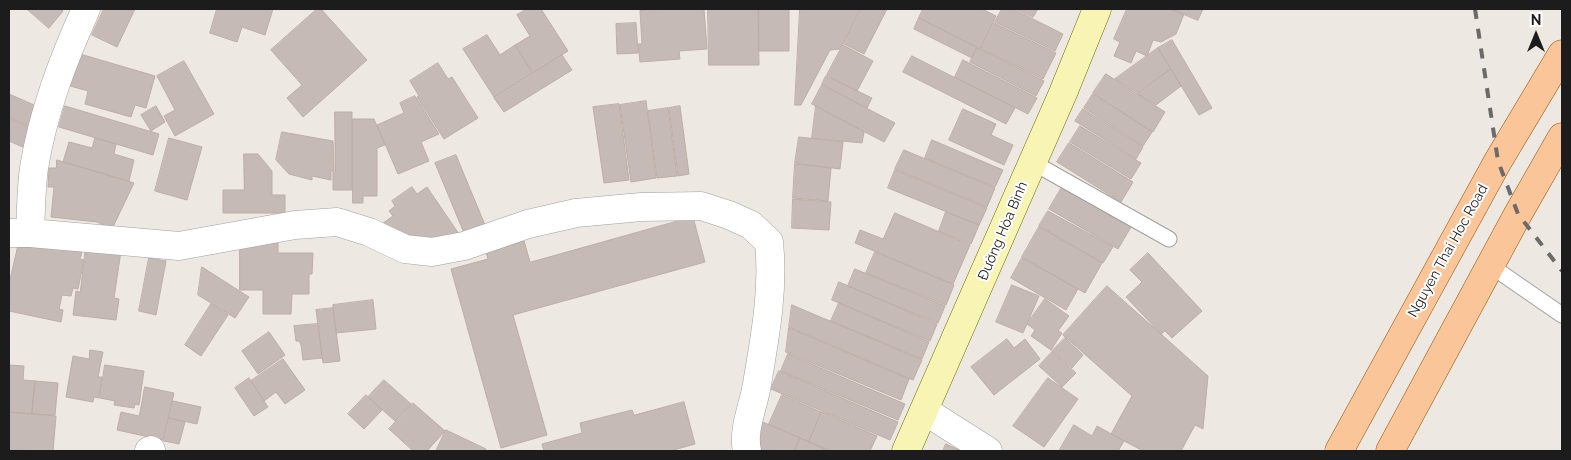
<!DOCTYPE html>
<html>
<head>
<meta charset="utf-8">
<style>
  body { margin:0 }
  #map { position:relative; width:1571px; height:460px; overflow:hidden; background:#ede8e1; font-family:Raleway,sans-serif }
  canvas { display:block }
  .frame { position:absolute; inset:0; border:10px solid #1c1c1c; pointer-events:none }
  .north { position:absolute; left:1511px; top:10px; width:50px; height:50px; -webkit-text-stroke:4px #fff; paint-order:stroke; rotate:0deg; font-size:14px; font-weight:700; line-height:20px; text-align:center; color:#1c1c1c }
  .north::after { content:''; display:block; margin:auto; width:18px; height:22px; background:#1c1c1c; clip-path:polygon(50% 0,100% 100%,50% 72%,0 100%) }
</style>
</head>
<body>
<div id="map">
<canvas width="1571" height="460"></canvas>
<div class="frame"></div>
<div class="north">N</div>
</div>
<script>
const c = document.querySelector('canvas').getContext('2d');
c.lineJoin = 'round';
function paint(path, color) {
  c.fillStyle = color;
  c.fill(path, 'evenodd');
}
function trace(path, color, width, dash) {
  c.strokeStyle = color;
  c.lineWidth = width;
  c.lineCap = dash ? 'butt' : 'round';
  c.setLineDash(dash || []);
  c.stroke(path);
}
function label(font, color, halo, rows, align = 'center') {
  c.font = font + ' Raleway,sans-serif';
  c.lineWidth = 4;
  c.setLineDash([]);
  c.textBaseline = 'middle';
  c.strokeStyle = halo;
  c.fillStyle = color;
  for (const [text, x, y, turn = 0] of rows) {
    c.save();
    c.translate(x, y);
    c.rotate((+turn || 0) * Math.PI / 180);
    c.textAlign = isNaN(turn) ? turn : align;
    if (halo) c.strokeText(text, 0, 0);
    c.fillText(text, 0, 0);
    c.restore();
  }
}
const building = new Path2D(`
  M27,9H61L63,11L49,28Z
  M104,9H135L117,47L92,35Z
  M217,9H273L265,35L242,27L237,42L210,33Z
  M317,9H321L367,60L303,117L287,98L302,85L271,50Z
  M527,9H541L568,51L533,73L515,45L530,36L517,15Z
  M667,9H704L707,49L679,51L680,59L640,62L638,44H642L640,11Z
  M708,9H758L759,65H709Z
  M759,9H789V51H759Z
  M800,9H857L860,10L840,49L830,50L801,105H795Z
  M862,9H887L864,54L844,44Z
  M923,9H982L996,16L980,49L919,18Z
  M1002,9H1013L1063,34L1055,51L995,22Z
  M1016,9H1038L1033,17Z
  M1127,9H1170L1184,14L1176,34L1161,42L1153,40L1147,56L1136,51L1131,63L1114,56L1120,42L1114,39Z
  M1171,9H1203L1198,20Z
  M919,18L977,47L972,58L914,29Z
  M636,23L638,53L617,54L616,24Z
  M994,23L1056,53L1043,79L981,49Z
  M487,35L500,55L515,45L532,73L494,97L463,49Z
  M1172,40L1212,108L1199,115L1158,48Z
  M843,45L873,61L857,91L827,75Z
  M977,48L1044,81L1036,96L970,62Z
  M1158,48L1171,69L1138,93L1115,79Z
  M80,54L155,76L146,108L135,105L131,117L85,104L88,91L70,86Z
  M562,55L572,70L504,112L494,98Z
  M912,56L1015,108L1006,124L903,72Z
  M963,60L1037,98L1028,114L955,77Z
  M184,61L214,114L175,136L164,116L175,110L157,76Z
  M438,63L448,79L452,77L478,118L444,139L417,97L419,96L410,81Z
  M1171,69L1181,86L1156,105L1138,94Z
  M1106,74L1165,112L1153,132L1093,93Z
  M826,76L872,98L867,108L822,84Z
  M822,85L895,123L884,142L812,104Z
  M9,94L41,108L32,127L9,117Z
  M1093,94L1152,132L1143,146L1084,108Z
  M415,96L439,134L421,142L429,161L398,174L377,125L404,113L400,103Z
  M646,101L656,178L631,182L620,105Z
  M619,104L629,180L604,183L593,107Z
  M65,106L159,134L153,155L59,127Z
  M156,106L165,122L151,131L141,115Z
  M680,106L689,174L678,176L669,108Z
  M816,106L864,132L862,143L812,138Z
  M668,108L677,176L657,178L648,111Z
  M963,109L996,124L991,135L1013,145L1004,165L949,140Z
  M1083,109L1143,147L1136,159L1075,121Z
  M335,112H352V190H333V172H335Z
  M9,118L34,129L25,148L9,141Z
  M353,119H374L385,145L377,148V196H363V203H353Z
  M1080,126L1141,163L1131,179L1070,142Z
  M282,132L333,141L334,171H331V180L312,176V180L289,174L276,160Z
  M799,137L843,142L840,169L795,163Z
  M95,138L116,144L114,154L134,160L129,181L63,162L69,142L92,148Z
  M169,138L202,147L187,200L155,191Z
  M932,140L1003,170L995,187L925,158Z
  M1069,143L1133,182L1121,202L1057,162Z
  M904,150L995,188L987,207L895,169Z
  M244,154H258L272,171V195H285V213H223V190H244Z
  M456,155L485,225L464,233L435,163Z
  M57,160L134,183L112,229L97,222L51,217L54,187H48L49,168H56Z
  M795,164L831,168L828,201L793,198Z
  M895,170L987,208L979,225L888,188Z
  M412,187L417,194L427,187L461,237L398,242L379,226L393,216L389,211L395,206L392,201Z
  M1062,187L1131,227L1118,249L1049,209Z
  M793,199L831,202L829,230L792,228Z
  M1048,211L1113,247L1103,263L1039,226Z
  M946,212L979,225L971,244L939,231Z
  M895,213L970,245L953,284L855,243L860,230L883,239Z
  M693,217L705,262L513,315L547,435L501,448L451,269L488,259L486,252L524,241L530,262Z
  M1039,227L1102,263L1085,293L1022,257Z
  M34,237L83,248L80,259L84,260L78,289L73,288L71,296L62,295L59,309L63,310L61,322L9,311V284L18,245L32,248Z
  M240,241H278V253H313L312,274H309V294H292L291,314H263V290H240Z
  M86,246L121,251L114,298L119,299L116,320L73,315L76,291L80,292Z
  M875,252L954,285L946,305L866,273Z
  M1148,253L1202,311L1172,338L1165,331L1161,334L1126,297L1142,282L1130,270Z
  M149,258L166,261L156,315L139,311Z
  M1022,258L1078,289L1066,310L1011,278Z
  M202,267L249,297L235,318L198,295Z
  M855,269L945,306L938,323L848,286Z
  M839,282L937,324L930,341L832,300Z
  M1012,285L1039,296L1023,333L996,322Z
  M1107,286L1208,376L1203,429L1195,425L1181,451H1143L1111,434L1132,396L1063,335Z
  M1045,299L1069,316L1058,331L1062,333L1051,350L1031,336L1035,330L1027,324Z
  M373,300L376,329L336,333L333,305Z
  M839,303L929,342L922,359L831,321Z
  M211,304L228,315L201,356L185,345Z
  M792,305L922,360L913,380L789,327Z
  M333,308L340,361L323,363L316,310Z
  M318,324L322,358L303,360L301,345L299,341H296L294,326Z
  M789,328L909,379L901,400L786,352Z
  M269,332L285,355L258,374L242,351Z
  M1065,338L1083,355L1072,368L1052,351Z
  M1007,339L1014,348L1025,339L1040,359L994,395L971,367Z
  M90,350L103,352L98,377H102L99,398L94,397L93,402L66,397L73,356L89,359Z
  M1052,352L1076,373L1062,387L1039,366Z
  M788,354L905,404L898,420L781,371Z
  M283,359L305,390L285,404L276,392L264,401L251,381Z
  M9,365L24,366L23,380L35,381L32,414L9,412Z
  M105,365L144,371L139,405L135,404L134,408L114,405L115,401L100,398Z
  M779,371L898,422L890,440L771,389Z
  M249,378L268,407L254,416L235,388Z
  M1048,378L1078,399L1044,447L1013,426Z
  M384,380L411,404L395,421L368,397Z
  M35,381L58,383L55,415L32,414Z
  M145,387L174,393L163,440L117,430L121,412L139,416Z
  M366,395L382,410L364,429L348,414Z
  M782,395L821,412L809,442L769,424Z
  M173,401L201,407L197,424L169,418Z
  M684,402L695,444L670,451H544L542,444L582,433L580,423L632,410L634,415Z
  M413,403L445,431L427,451H413L389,429Z
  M9,412L56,416L53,451L9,450Z
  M822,412L877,436L870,451H831L809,442Z
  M169,418L185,422L179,444L164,441Z
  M758,420L800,438L794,451L758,450Z
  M1074,425L1092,436L1097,426L1124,441L1118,451H1059Z
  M446,430L486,449L485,451H436Z
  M800,438L827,450V451H795Z
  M946,444L961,451H943Z`);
const lane = new Path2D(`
  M1032,162L1169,239
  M1491,266L1562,315`);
const street = new Path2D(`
  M9,233H30L179,246L295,225L337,222L369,232L405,249L432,252L464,246L528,224L576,213L641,207L701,206L729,215L751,225L769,242C774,289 765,337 757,384C754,405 742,430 747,451
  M30,233C31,212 31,189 34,168C43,112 63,60 86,9
  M925,411L988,451
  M149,451L151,450`);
const secondary = new Path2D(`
  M906,451L1063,93L1097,9`);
const primary = new Path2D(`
  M1339,451L1498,161L1562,54
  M1390,451L1518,214L1562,137`);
const rail = new Path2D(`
  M1475,9L1498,161L1518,214L1562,271`);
const streetNames = [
  ["Đường Hòa Bình",1003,231,-67],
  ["Nguyen Thai Hoc Road",1448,251,-61]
];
paint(building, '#c5bab5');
trace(building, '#bfada4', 1);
trace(lane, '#a0a0a0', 17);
trace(street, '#a0a0a0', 29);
trace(secondary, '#6f7006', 29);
trace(primary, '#925302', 29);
trace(lane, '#fff', 15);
trace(street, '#fff', 28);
trace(secondary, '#f8f5b4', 28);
trace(primary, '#fac699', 28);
trace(rail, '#6a6a6a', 4, [10, 10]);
label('14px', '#1c1c1c', '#fff', streetNames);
</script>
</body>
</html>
